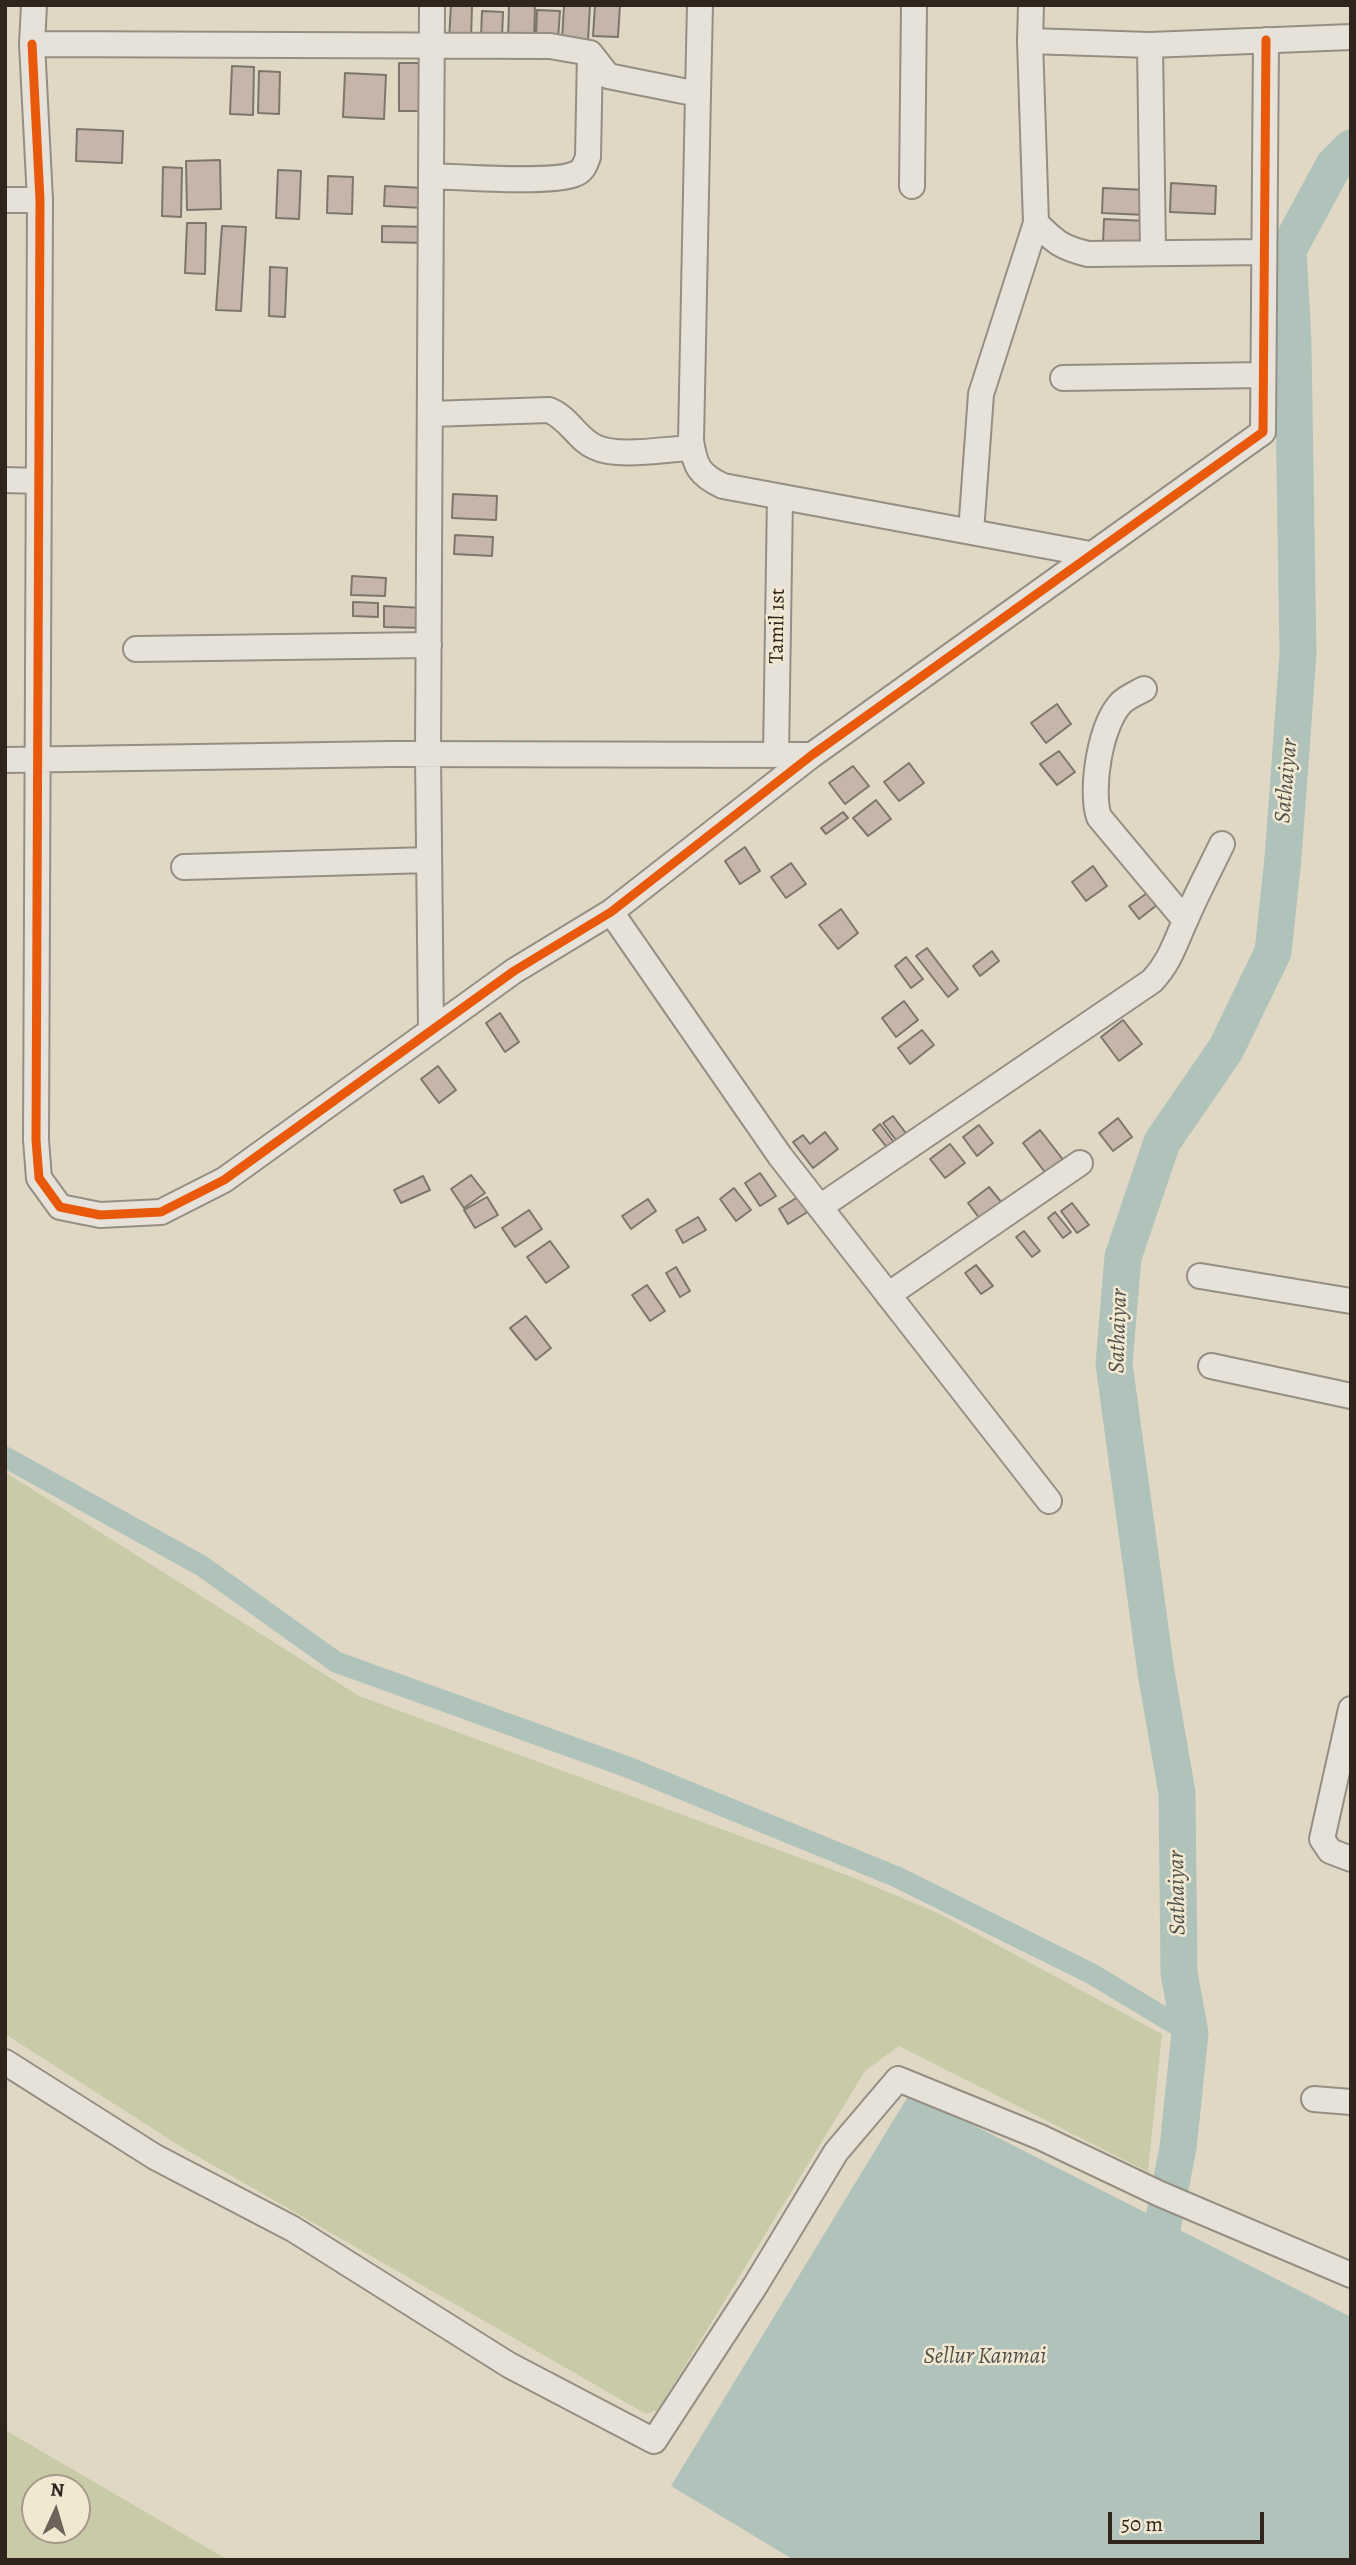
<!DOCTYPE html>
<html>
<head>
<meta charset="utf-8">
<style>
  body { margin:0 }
  #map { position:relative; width:1356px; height:2565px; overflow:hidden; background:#e0d8c5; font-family:Alegreya,serif }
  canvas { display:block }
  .frame { position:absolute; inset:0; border:7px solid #31241d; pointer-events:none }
  .north { position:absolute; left:21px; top:2474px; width:70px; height:70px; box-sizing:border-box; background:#f2e8d2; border:2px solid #a59a8a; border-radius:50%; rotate:4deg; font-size:19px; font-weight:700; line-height:28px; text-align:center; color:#31241d }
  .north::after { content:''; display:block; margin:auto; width:24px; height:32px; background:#6e6358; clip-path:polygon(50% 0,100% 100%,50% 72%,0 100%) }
  .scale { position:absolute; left:1108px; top:2512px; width:156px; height:32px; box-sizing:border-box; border:4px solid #31241d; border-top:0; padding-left:9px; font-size:21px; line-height:24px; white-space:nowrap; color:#31241d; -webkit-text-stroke:5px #f2e8d2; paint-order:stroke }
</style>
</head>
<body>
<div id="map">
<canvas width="1356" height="2565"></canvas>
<div class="frame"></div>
<div class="north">N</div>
<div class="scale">50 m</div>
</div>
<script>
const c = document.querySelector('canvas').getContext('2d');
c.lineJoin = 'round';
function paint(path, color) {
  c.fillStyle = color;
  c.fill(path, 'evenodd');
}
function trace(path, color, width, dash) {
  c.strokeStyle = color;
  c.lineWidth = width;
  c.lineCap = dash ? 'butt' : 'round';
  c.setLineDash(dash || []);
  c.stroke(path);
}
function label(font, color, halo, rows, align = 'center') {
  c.font = font + ' Alegreya,serif';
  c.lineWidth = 5;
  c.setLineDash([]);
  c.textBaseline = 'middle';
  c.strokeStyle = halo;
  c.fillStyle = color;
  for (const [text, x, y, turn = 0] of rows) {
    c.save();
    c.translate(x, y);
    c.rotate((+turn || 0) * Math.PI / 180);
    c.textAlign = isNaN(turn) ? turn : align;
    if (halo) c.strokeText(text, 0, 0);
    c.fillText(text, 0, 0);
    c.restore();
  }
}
const green = new Path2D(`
  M5,1472L359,1696L852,1877L940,1914L1162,2034L1148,2172L899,2046L865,2071L658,2410L646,2414L183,2148L5,2034Z
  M5,2430L228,2560H5ZM35,2488H77V2530H35Z`);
const water = new Path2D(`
  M910,2093L1351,2317V2560H794L671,2486Z`);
const canal = new Path2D(`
  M5,1457L202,1566L336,1662L630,1768L897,1877L1092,1974L1190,2033`);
const river = new Path2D(`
  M1154,2269L1178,2148L1190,2033L1179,1973L1177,1793L1156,1672L1114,1364L1123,1257L1162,1142L1226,1049L1273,952L1283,858L1298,654L1293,344L1288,250L1334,165L1351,148`);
const building = new Path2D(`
  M451,5H472L471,41L449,40Z
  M509,5H535L534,40H508Z
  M564,5H590L588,41L562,40Z
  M595,5H620L618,37L593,36Z
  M537,10L560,11L558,39L536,38Z
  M482,11L503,12L502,38L481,37Z
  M399,63H426V111H399Z
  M232,66L254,67L253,115L230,114Z
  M259,71L280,72L279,114L258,113Z
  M345,73L386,75L384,119L343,117Z
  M77,129L123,131L122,163L76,161Z
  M220,160L221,209L187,210L186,161Z
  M163,167L182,168L181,217L162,216Z
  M278,170L301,171L299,219L276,218Z
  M328,176L353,177L352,214L327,213Z
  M1171,183L1216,186L1215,214L1170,212Z
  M385,186L424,188L423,208L384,206Z
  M1103,188L1147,190L1146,215L1102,213Z
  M1104,219L1147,221L1146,245L1103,243Z
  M187,223H206L205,274L185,273Z
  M222,226L246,227L241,311L216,310Z
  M382,226L428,227V243L382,242Z
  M270,267L287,268L285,317L269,316Z
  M453,494L497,496L496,520L452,518Z
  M455,535L493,537L492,556L454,554Z
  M352,576L386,578L385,596L351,595Z
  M353,602L378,603V617L353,616Z
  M384,606L424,608L423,628L384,627Z
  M1057,704L1071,724L1046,743L1031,723Z
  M1059,751L1075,772L1057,785L1040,764Z
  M909,763L924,783L899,801L884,782Z
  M853,766L869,786L845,804L829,783Z
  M876,800L891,819L868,836L853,818Z
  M843,812L848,818L826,834L821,828Z
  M745,847L760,871L740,884L725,861Z
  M791,863L806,884L786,898L771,877Z
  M1093,866L1107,886L1086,901L1072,882Z
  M1147,893L1157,905L1139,919L1129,906Z
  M841,909L858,933L838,949L819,925Z
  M927,948L958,989L948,997L916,956Z
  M992,951L999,961L980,976L973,966Z
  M906,957L923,979L911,988L895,966Z
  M904,1001L918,1020L896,1037L882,1018Z
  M500,1013L519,1042L505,1052L486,1023Z
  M1123,1020L1142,1044L1119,1061L1101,1037Z
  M922,1030L934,1045L910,1064L898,1048Z
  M438,1066L456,1090L439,1103L421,1079Z
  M893,1116L908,1136L899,1144L883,1123Z
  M1118,1118L1132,1137L1113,1151L1099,1133Z
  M880,1124L896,1145L889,1150L873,1130Z
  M979,1125L993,1143L977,1156L963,1137Z
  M1040,1130L1068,1166L1050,1179L1023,1143Z
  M825,1132L838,1149L813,1168L793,1142L803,1135L810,1144Z
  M950,1144L965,1163L945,1178L930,1159Z
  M760,1173L776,1196L760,1206L745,1183Z
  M471,1175L485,1193L464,1208L451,1189Z
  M423,1176L430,1190L401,1203L394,1190Z
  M989,1187L1002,1203L980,1219L968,1203Z
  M734,1188L751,1210L736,1221L720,1199Z
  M804,1193L814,1208L788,1224L779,1209Z
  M487,1197L498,1215L475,1228L464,1210Z
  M648,1199L656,1211L631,1229L622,1216Z
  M1072,1203L1089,1225L1077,1233L1061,1211Z
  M529,1210L542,1229L515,1247L502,1228Z
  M1055,1212L1071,1232L1063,1238L1048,1218Z
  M698,1217L706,1230L683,1243L676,1230Z
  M1024,1231L1040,1251L1032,1257L1016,1237Z
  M550,1241L569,1267L546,1283L527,1257Z
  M976,1265L993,1286L981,1294L965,1273Z
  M676,1267L690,1291L680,1297L666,1273Z
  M647,1285L665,1311L650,1321L632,1295Z
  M526,1316L551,1348L536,1360L510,1328Z`);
const street = new Path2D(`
  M34,5L32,44L550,46L590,53L608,76L698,94L700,5
  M1031,5L1030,41L1150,45L1351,37
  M1030,41L1036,223C1055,242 1062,248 1088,254L1264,252
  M32,44L40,200L36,1140L39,1178L60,1207L100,1215L161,1212L224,1180L514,971L611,912L812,755L1263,432L1266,40
  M1150,45L1153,253
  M698,94L691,441C695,466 699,475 723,486L1090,554
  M431,176L432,5
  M912,186L914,5
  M5,200H40
  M1063,378L1263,375
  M430,414L549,410C569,418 577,439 595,447C617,458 666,449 692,448
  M5,480L39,481
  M971,532L981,394L1036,223
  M136,649L429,645
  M1144,689C1137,693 1127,697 1121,703C1100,725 1090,790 1099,817L1185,920
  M776,755L780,497
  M5,760L391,754L812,755
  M184,867L429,860
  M611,912L780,1156L1049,1501
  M431,1031L428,754L431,176C462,177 551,184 575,174C583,171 585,165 588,157L590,53
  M820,1207L1152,981C1170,962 1175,943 1186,919C1197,893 1210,869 1222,844
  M1200,1276L1351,1301
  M888,1295L1080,1163
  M1211,1366L1351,1396
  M1351,1709L1322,1839L1330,1851L1351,1859
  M5,2062L155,2157L293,2229L509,2365L654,2441L755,2286L836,2152L898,2079L1040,2137L1160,2194L1351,2275
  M1314,2099L1351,2102`);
const cycleway = new Path2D(`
  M32,44L40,200L36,1140L39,1178L60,1207L100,1215L161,1212L224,1180L514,971L611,912L812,755L1263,432L1266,40`);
const streetNames = [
  ["Tamil 1st",778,626,-89]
];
const waterNames = [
  ["Sathaiyar",1287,781,-85],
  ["Sathaiyar",1119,1331,-88],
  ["Sathaiyar",1178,1893,-91],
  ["Sellur Kanmai",985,2357]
];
paint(green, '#c9cba8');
paint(water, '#afc3ba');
trace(canal, '#afc3ba', 21);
trace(river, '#afc3ba', 37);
paint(building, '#c6b5a9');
trace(building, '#7c766c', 2);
trace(street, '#958e83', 28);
trace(street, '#e7e2d9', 24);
trace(cycleway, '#e8590c', 9);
label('21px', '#31241d', '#f2e8d2', streetNames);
label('italic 23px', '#50514b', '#f2e8d2', waterNames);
</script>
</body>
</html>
